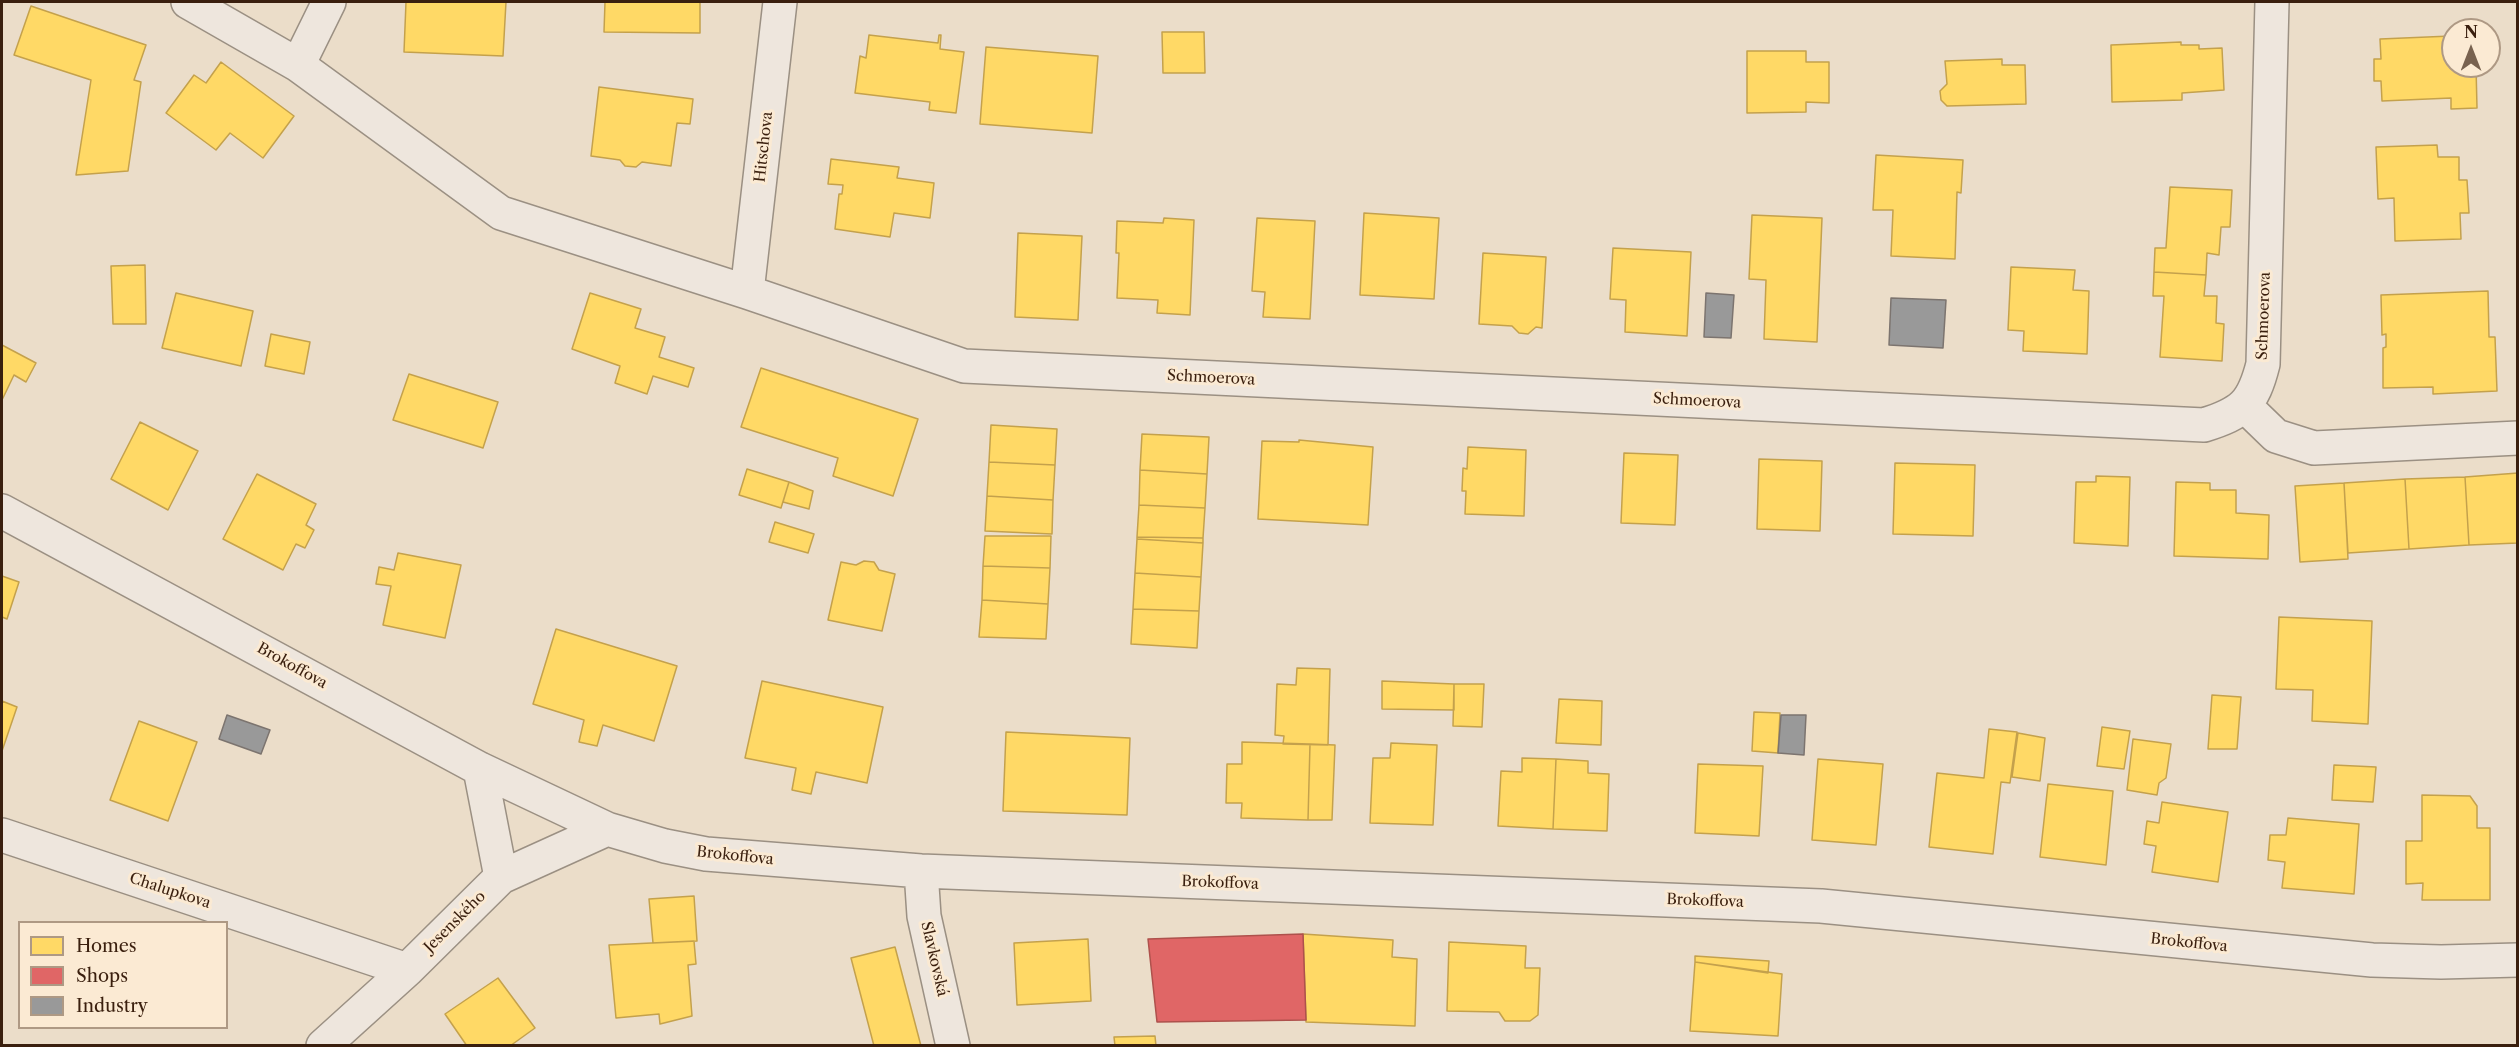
<!DOCTYPE html>
<html>
<head>
<meta charset="utf-8">
<style>
  body { margin:0 }
  #map { position:relative; width:2519px; height:1047px; overflow:hidden; background:#ebddc9; font-family:"Libre Caslon Text",serif }
  canvas { display:block }
  .frame { position:absolute; inset:0; border:3px solid #3a1f0e; pointer-events:none }
  .legend { position:absolute; left:18px; top:921px; width:210px; height:108px; box-sizing:border-box; background:#fbead3; border:2px solid #ae9984; margin:0; padding:8px 10px; list-style:none; font-size:18px; color:#3a1f0e }
  .legend li { display:flex; align-items:center; gap:12px; height:30px }
  .legend b { width:30px; border:2px solid #ae9984 }
  .north { position:absolute; left:2441px; top:18px; width:60px; height:60px; box-sizing:border-box; background:#fbead3; border:2px solid #ae9984; border-radius:50%; rotate:0deg; font-size:16px; font-weight:700; line-height:24px; text-align:center; color:#3a1f0e }
  .north::after { content:''; display:block; margin:auto; width:21px; height:27px; background:#78624f; clip-path:polygon(50% 0,100% 100%,50% 72%,0 100%) }
</style>
</head>
<body>
<div id="map">
<canvas width="2519" height="1047"></canvas>
<div class="frame"></div>
<ul class="legend">
<li><b style="height:16px;background:#ffd966"></b>Homes</li>
<li><b style="height:16px;background:#e06666"></b>Shops</li>
<li><b style="height:16px;background:#999"></b>Industry</li>
</ul>
<div class="north">N</div>
</div>
<script>
const c = document.querySelector('canvas').getContext('2d');
c.lineJoin = 'round';
function paint(path, color) {
  c.fillStyle = color;
  c.fill(path, 'evenodd');
}
function trace(path, color, width, dash) {
  c.strokeStyle = color;
  c.lineWidth = width;
  c.lineCap = dash ? 'butt' : 'round';
  c.setLineDash(dash || []);
  c.stroke(path);
}
function label(font, color, halo, rows, align = 'center') {
  c.font = font + ' "Libre Caslon Text",serif';
  c.lineWidth = 6;
  c.setLineDash([]);
  c.textBaseline = 'middle';
  c.strokeStyle = halo;
  c.fillStyle = color;
  for (const [text, x, y, turn = 0] of rows) {
    c.save();
    c.translate(x, y);
    c.rotate((+turn || 0) * Math.PI / 180);
    c.textAlign = isNaN(turn) ? turn : align;
    if (halo) c.strokeText(text, 0, 0);
    c.fillText(text, 0, 0);
    c.restore();
  }
}
const homes = new Path2D(`
  M406,2H506L503,56L404,52Z
  M605,2H700V33L604,32Z
  M31,6L146,45L134,80L141,82L128,171L76,175L91,80L14,55Z
  M1162,32H1204L1205,73H1163Z
  M869,35L938,43L939,35H941L940,49L964,52L956,113L929,110L930,102L855,93L860,56L866,58Z
  M2451,36L2453,66H2476L2477,108L2451,109V98L2382,101L2381,81H2374V59H2381L2380,39Z
  M2181,42V45H2199V49L2222,48L2224,90L2182,93V100L2112,102L2111,45Z
  M986,47L1098,56L1092,133L980,124Z
  M1747,51H1806V62H1829V103L1806,102V112L1747,113Z
  M2002,59V65H2025L2026,104L1947,106L1941,100L1940,91L1947,84L1945,61Z
  M221,62L294,116L263,158L230,133L216,150L166,113L194,75L206,83Z
  M599,87L693,99L690,124L677,123L671,166L642,162L636,167L625,166L620,160L591,156Z
  M2437,145L2438,157H2459V180H2467L2469,213H2460L2461,239L2395,241L2394,198L2378,199L2376,147Z
  M1876,155L1963,160L1961,193L1957,192L1955,259L1891,256L1893,210H1873Z
  M831,159L899,167L897,178L934,183L930,218L894,213L890,237L835,229L839,194H842L843,185L828,184Z
  M2170,187L2232,190L2230,227H2221L2219,255L2207,253L2206,275L2154,272L2155,248H2166Z
  M1364,213L1439,218L1434,299L1360,295Z
  M1752,215L1822,218L1817,342L1764,339L1766,280L1749,279Z
  M1164,218L1194,220L1190,315L1157,313L1158,300L1117,298L1119,253H1116L1117,221L1163,223Z
  M1257,218L1315,221L1310,319L1263,317L1265,292L1252,291Z
  M1018,233L1082,236L1078,320L1015,317Z
  M1613,248L1691,252L1687,336L1625,332L1626,300L1610,299Z
  M1483,253L1546,257L1542,328L1536,327L1528,334L1519,333L1512,326L1479,324Z
  M145,265L146,324H113L111,266Z
  M2011,267L2075,270L2073,290L2089,291L2087,354L2023,351L2024,331L2008,330Z
  M2154,272L2206,275L2204,296H2217L2216,323L2224,324L2222,361L2160,357L2164,296H2153Z
  M2488,291L2489,337H2495L2497,391L2433,394V387L2383,388V348L2386,347V334L2382,335L2381,295Z
  M176,293L253,311L241,366L162,348Z
  M590,293L641,309L635,328L665,337L659,357L694,368L688,387L653,376L647,394L615,383L620,366L572,349Z
  M271,334L310,342L304,374L265,366Z
  M2,345L36,363L26,382L14,375L2,400Z
  M761,368L918,419L893,496L833,476L838,458L741,427Z
  M409,374L498,402L483,448L393,420Z
  M140,422L198,451L168,510L111,479Z
  M991,425L1057,429L1055,465L989,462Z
  M1142,434L1209,437L1207,474L1140,470Z
  M1299,440L1373,447L1368,525L1258,519L1262,441L1299,442Z
  M1468,447L1526,450L1524,516L1465,514L1466,491H1462L1463,468L1467,469Z
  M1624,453L1678,455L1675,525L1621,523Z
  M1759,459L1822,461L1820,531L1757,529Z
  M989,462L1055,465L1053,500L987,496Z
  M1895,463L1975,465L1973,536L1893,534Z
  M747,469L789,482L781,508L739,495Z
  M1140,470L1207,474L1205,508L1139,505Z
  M2518,473V543L2469,545L2465,477Z
  M257,474L316,504L306,525L314,530L305,548L296,544L283,570L223,539Z
  M2096,476L2130,477L2128,546L2074,543L2076,482H2096Z
  M2465,477L2469,545L2409,549L2405,479Z
  M2405,479L2409,549L2348,553L2344,483Z
  M789,482L813,491L809,509L783,502Z
  M2176,482L2210,483V490H2236V513L2269,515L2268,559L2174,556Z
  M2344,483L2348,559L2300,562L2295,486Z
  M987,496L1053,500L1052,534L985,531Z
  M1139,505L1205,508L1203,538L1137,537Z
  M775,522L814,534L808,553L769,542Z
  M985,536H1051L1050,568L983,566Z
  M1137,537L1203,538V543L1137,539Z
  M1137,539L1203,543L1201,577L1135,573Z
  M398,553L461,565L445,638L383,625L391,586L376,584L379,567L394,570Z
  M864,561L874,562L879,570L895,574L882,631L828,620L841,562L856,565Z
  M983,566L1050,568L1048,604L982,600Z
  M1135,573L1201,577L1199,611L1133,609Z
  M2,576L19,582L7,619L2,617Z
  M982,600L1048,604L1046,639L979,637Z
  M1133,609L1199,611L1197,648L1131,644Z
  M2279,617L2372,621L2368,724L2312,721L2313,690L2276,689Z
  M556,629L677,666L654,741L603,725L597,746L579,742L584,720L533,704Z
  M1297,668L1330,669L1328,745L1283,744L1284,736L1275,735L1277,684L1296,685Z
  M762,681L883,707L867,783L816,772L811,794L792,790L796,768L745,758Z
  M1382,681L1454,684V710L1382,709Z
  M1454,684H1484L1482,727L1453,726Z
  M2212,695L2241,697L2237,749H2208Z
  M1559,699L1602,701L1601,745L1556,743Z
  M2,701L17,707L2,751Z
  M1754,712L1780,713L1778,753L1752,751Z
  M139,721L197,742L168,821L110,800Z
  M2102,727L2130,731L2124,769L2097,766Z
  M1989,729L2017,732L2010,783L2001,782L1993,854L1929,847L1937,773L1984,778Z
  M1006,732L1130,738L1127,815L1003,811Z
  M2018,733L2045,738L2040,781L2012,777Z
  M2133,739L2171,744L2166,778L2159,783L2157,795L2127,790Z
  M1242,742L1310,744L1308,820L1241,818L1242,803H1226L1227,764H1242Z
  M1391,743L1437,745L1433,825L1370,823L1373,758H1390Z
  M1310,744L1335,745L1332,820H1308Z
  M1522,758L1556,759L1553,829L1498,826L1501,771L1522,772Z
  M1556,759L1588,761V773L1609,774L1607,831L1553,829Z
  M1818,759L1883,764L1876,845L1812,840Z
  M1698,764L1763,766L1759,836L1695,833Z
  M2334,765L2376,767L2373,802L2332,800Z
  M2048,784L2113,791L2106,865L2040,857Z
  M2422,795L2470,796L2477,806V828H2490V900H2422L2423,883L2406,884V841H2422Z
  M2162,802L2228,812L2218,882L2152,872L2156,846L2144,844L2147,821L2159,823Z
  M2288,818L2359,824L2354,894L2282,888L2285,862L2268,860L2270,835H2286Z
  M694,896L697,941L653,943L649,899Z
  M1303,934L1393,940L1392,957L1417,959L1415,1026L1306,1022Z
  M1088,939L1091,1001L1017,1005L1014,943Z
  M694,941L696,964L688,965L692,1016L660,1024L659,1014L616,1018L609,945Z
  M1449,942L1526,946L1525,968H1540L1538,1015L1530,1021H1505L1499,1012L1447,1011Z
  M895,947L921,1046H874L851,958Z
  M1695,956L1769,961L1768,973L1695,962Z
  M1695,962L1782,974L1778,1036L1690,1031Z
  M498,978L535,1028L510,1046H467L445,1014Z
  M1155,1036L1156,1046H1115L1114,1037Z`);
const shops = new Path2D(`
  M1303,934L1306,1020L1157,1022L1148,939Z`);
const industry = new Path2D(`
  M1706,293L1734,295L1731,338L1704,337Z
  M1891,298L1946,300L1943,348L1889,345Z
  M227,715L270,730L261,754L219,739Z
  M1781,715H1806L1804,755L1778,753Z`);
const minor = new Path2D(`
  M188,2L298,65L501,213L747,292L964,366L2204,425C2242,413 2253,404 2263,364L2272,2
  M298,65L329,2
  M747,292L780,2
  M2245,406L2276,436L2314,448L2518,438
  M2,511L480,769L607,829L665,846L706,854L921,871L1821,906L2372,960L2441,962L2518,960
  M480,769L501,877
  M2,835L407,970
  M921,871L924,916L953,1046
  M323,1046L407,970L501,877L607,829`);
const streetNames = [
  ["Hitschova",764,147,-84],
  ["Schmoerova",2264,316,-88],
  ["Schmoerova",1211,378,3],
  ["Schmoerova",1697,401,3],
  ["Brokoffova",292,666,29],
  ["Brokoffova",735,856,6],
  ["Brokoffova",1220,883,2],
  ["Chalupkova",170,891,18],
  ["Brokoffova",1705,901,2],
  ["Jesenského",455,922,-45],
  ["Brokoffova",2189,943,6],
  ["Slavkovská",934,959,77]
];
paint(homes, '#ffd966');
trace(homes, '#c4a14c', 1.5);
paint(shops, '#e06666');
trace(shops, '#ae514c', 1.5);
paint(industry, '#999');
trace(industry, '#7c746f', 1.5);
trace(minor, '#9b9083', 36);
trace(minor, '#eee6dd', 33);
label('15px', '#3a1f0e', '#fbead3', streetNames);
</script>
</body>
</html>
